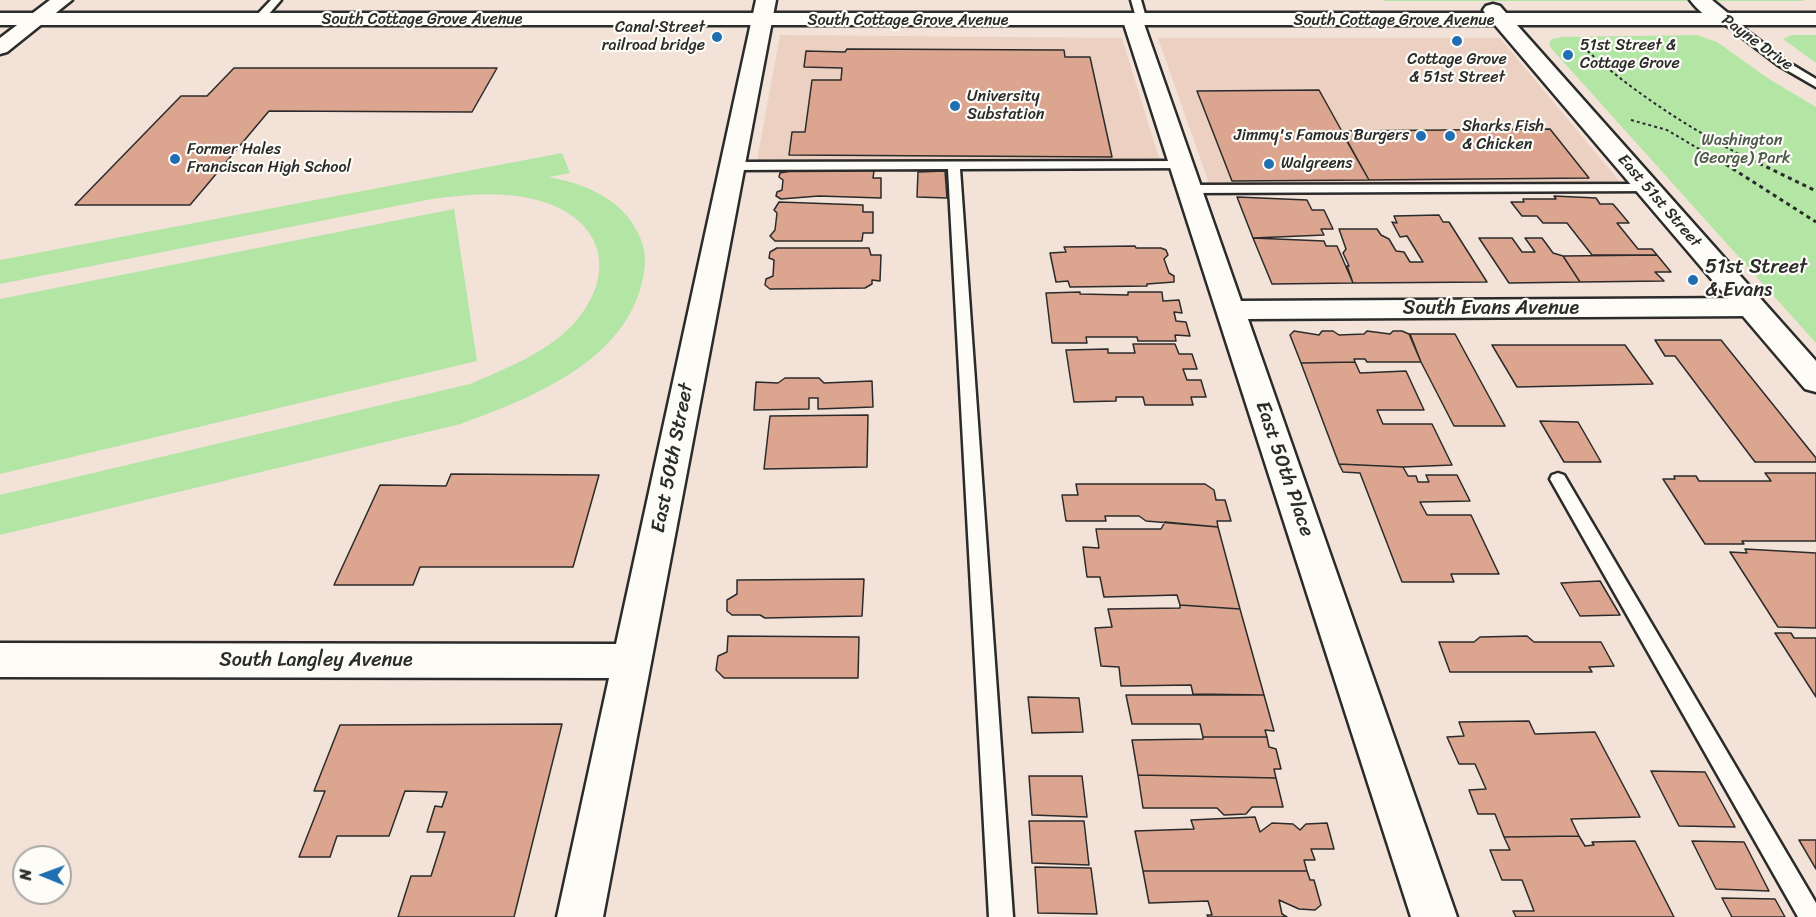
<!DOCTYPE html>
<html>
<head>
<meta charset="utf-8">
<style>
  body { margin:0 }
  #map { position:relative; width:1816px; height:917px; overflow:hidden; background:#f3e2d8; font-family:Sriracha,sans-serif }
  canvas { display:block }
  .north { position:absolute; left:12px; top:845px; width:60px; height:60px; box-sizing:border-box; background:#fdfcf7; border:2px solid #a9a8a5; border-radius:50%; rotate:271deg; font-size:16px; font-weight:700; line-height:24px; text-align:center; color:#2b2b2b }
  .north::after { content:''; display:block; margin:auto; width:21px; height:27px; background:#1f6fb2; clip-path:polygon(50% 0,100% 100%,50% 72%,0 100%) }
</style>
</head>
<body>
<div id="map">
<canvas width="1816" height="917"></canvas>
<div class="north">N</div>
</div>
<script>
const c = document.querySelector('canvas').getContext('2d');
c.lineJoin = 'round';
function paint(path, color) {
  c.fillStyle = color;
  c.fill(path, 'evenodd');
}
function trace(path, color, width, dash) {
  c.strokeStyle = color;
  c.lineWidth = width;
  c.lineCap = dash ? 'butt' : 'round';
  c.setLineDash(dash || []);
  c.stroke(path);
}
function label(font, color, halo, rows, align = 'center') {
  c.font = font + ' Sriracha,sans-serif';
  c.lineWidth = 4.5;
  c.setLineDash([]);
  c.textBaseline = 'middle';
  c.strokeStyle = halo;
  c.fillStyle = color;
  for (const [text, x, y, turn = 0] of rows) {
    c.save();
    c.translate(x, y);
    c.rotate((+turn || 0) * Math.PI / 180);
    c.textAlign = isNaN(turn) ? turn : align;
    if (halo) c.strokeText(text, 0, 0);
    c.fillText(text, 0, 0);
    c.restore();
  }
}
const built = new Path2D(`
  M780,35L1122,38L1161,165L756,166Z
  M1158,38H1500L1625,188L1211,189Z`);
const green = new Path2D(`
  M1384,0H1803L1804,1H1384Z
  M1697,35L1717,42L1769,79L1816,107V343L1551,48L1549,43L1552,39L1562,37Z
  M1792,35H1816V63L1783,39Z
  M562,153L570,173L549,177C585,184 621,198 638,233C648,253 646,269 640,290C617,365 527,400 460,424L0,535V495L470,384C507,368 549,352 576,321C619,270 601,217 537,200C503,191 467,194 432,199L0,284V260Z
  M454,209L477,361L0,474V299Z`);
const building = new Path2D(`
  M847,49L1064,50L1065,57H1090L1112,157L789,155L792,132H805L812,80H841L842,68L804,67L806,51L845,52Z
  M234,68H497L472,112L269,111L190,205H75L181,96H207Z
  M1319,90L1369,180L1232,181L1197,91Z
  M1550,129L1589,178L1369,180L1341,131Z
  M806,168L819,171H840L845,168L874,171L873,178H881V198L819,196L781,199L776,196L777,192L782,190L783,180L779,177L780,173Z
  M945,171L947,198L917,197L918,172Z
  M1554,196L1596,198L1600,204H1613L1629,223H1617L1638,249H1652L1657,255H1592L1567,223H1543L1537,216H1522L1511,202H1524L1523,199H1556Z
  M1237,197L1307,200L1312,210H1324L1333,229H1321L1324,235L1253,238Z
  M779,202L863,205V212H873V233H863L862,241H775L770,236L775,230L777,213L774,210Z
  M1439,215L1443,222H1449L1487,282L1353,283L1347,266H1349L1343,253L1346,249L1339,229H1377L1381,235L1389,239L1396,251L1404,252L1410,262H1423L1407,236L1400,237L1392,222L1397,223L1394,216Z
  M1253,238L1324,241L1326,246H1337L1353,283L1272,284Z
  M1479,238H1512L1522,252H1535L1525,238H1542L1553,253L1563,256L1580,282L1509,283Z
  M1135,246L1136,248H1161L1166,250L1168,255L1164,259L1169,273L1174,276V282L1147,284V286L1070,287L1068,281L1056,282L1050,253L1066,252L1064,247Z
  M777,248H869L871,255H881L880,281L872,280V284L865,288L770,289L765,285L766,279L773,276L774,260L769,258L770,252Z
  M1657,255L1671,272H1655L1664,281L1580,282L1563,256Z
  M1080,292V294L1128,295V292H1162L1163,301L1179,300L1182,313L1174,312L1176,321L1186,322L1190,336L1175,335L1176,341H1138L1137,337H1086L1087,343H1052L1046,293Z
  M1294,331L1319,335L1322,331H1333L1339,335L1364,334L1367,331L1390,334L1393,331H1402L1409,334L1421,362H1367L1365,359H1354L1355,362L1301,363L1290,335Z
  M1410,334H1455L1505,426H1454L1421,362Z
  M1655,340H1721L1816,458V462H1755L1675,356H1665Z
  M1133,344H1175L1179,354H1192L1197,369H1183L1187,380H1201L1206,397H1191L1193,405H1145L1143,397H1116V401L1074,402L1066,350L1108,349V353H1135Z
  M1492,345H1625L1653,384L1517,387Z
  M1355,362L1360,373L1406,371L1424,410H1377L1383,424H1432L1452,465L1403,467L1339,464L1301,363Z
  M785,378H819L824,383L872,381L873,407L818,409V398H809V409L754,410L756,382L778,383Z
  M868,415L867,467L764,469L770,416Z
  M1540,421L1578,422L1601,462H1564Z
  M1339,464L1403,467L1408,476H1416L1418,482H1429L1426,475H1457L1470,501L1420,502L1427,515H1471L1499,574H1451L1454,582H1402L1360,473L1343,472Z
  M1765,473H1816V541H1742L1744,544H1705L1663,479H1675L1674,476H1696L1699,481H1771Z
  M451,474L599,475L573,567H420L413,585H334L380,485L446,486Z
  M1076,484H1205L1214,490L1216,500H1225L1231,521H1217L1218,527L1146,521L1139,516H1105L1106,521H1066L1062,495H1078Z
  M1165,522L1218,527L1240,609L1180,605L1177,595L1104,597L1100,577H1087L1083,547L1099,548L1096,529H1161Z
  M1745,549L1816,553V628L1778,627L1730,552L1747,553Z
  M864,579L862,616L765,618L760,615H732L727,611V600L737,594V580Z
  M1600,581L1620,615L1580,616L1561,583Z
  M1180,605L1240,609L1264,695L1193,694L1191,685L1121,686L1119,667L1101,666L1095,628L1112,627L1108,609L1180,608Z
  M1775,633H1791L1794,638H1816V697Z
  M728,636L859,637L858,678H724L716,670L718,656L727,652Z
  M1527,636L1534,642H1601L1614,666L1589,667L1592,672H1450L1439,642H1474L1480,637Z
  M1126,695H1264L1274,731L1265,730L1267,737H1203L1200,724H1132Z
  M1028,697L1079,698L1083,732L1032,733Z
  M1529,721L1535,734L1595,732L1640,817L1571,819L1579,836L1504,837L1495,814H1478L1469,790L1486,789L1475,764H1459L1447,737L1464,736L1459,722Z
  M562,724L514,917H398L411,876H431L445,832H427L435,806L442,807L447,792L405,791L389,836H337L330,857H299L325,791H314L340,725Z
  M1203,737H1267L1269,747L1276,749L1281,769H1274L1276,778L1138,775L1132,740L1203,739Z
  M1651,771L1705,772L1735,827L1679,826Z
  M1138,775L1276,778L1283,807H1252L1246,814L1224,815L1217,808H1143Z
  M1029,776H1082L1087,817L1032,815Z
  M1255,817L1260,832L1272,823L1293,824L1300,830L1306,824L1327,823L1334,849H1311L1315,860H1304L1307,871H1143L1135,831L1194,829L1191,820Z
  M1029,821H1084L1089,865L1032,863Z
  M1579,836L1585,846L1594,845L1592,842L1635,841L1674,917H1516L1513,911H1534L1522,880H1502L1490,850H1510L1504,837Z
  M1799,840H1816V869Z
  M1692,841L1744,842L1769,891L1716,889Z
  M1035,867L1091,868L1097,914L1038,913Z
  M1143,871H1307L1310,880H1314L1321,905L1315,910L1299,909L1279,900L1282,914L1287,917H1208L1207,915H1212L1208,901L1149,903Z
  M1722,898L1775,899L1785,917H1732Z`);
const pathFar1 = new Path2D(`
  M1583,47C1635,94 1692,130 1754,162
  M1631,120L1667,130L1721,162`);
const path = new Path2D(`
  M1719,160L1816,222
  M1752,160L1816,191`);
const service = new Path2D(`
  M271,0H281L262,22H254V18Z
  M1131,0H1141L1147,21L1146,23L1137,21Z
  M1721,17H1729L1786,61L1816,79V87L1778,65L1721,21Z
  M1182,161L1188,165L1186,168L960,169L1013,917H989L948,169L732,170L726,166L732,162Z
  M1648,184L1652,185L1654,188L1652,191L1190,193L1184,189L1190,185Z
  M1558,473L1564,475L1816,903V917H1798L1550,479L1552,475Z`);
const minor = new Path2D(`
  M50,0H72L7,52L0,54V38Z
  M756,0H776L603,917H557L609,678L0,677V643L616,644Z
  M1690,0H1712L1735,19L1732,23C1717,27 1699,12 1690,0Z
  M1133,15L1140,17L1143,21L1241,301L1752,298L1762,301L1766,307L1762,313L1752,316L1248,319L1457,917H1411L1123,21L1126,17Z`);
const secondary = new Path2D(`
  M1493,4L1500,6L1506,13H1816V25H1517L1816,361V392L1805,389L1495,25H0V13H1485L1483,10L1486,6Z`);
const markers = [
  [717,37,6,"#1f6fb2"],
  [1457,41,6,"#1f6fb2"],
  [1568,55,6,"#1f6fb2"],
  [955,106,6,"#1f6fb2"],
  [1421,136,6,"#1f6fb2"],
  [1450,136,6,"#1f6fb2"],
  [175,159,6,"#1f6fb2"],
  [1269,164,6,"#1f6fb2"],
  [1693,280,6,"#1f6fb2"]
];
const farStreetnames = [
  ["South Cottage Grove Avenue",422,20],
  ["South Cottage Grove Avenue",908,21],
  ["South Cottage Grove Avenue",1394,21],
  ["Payne Drive",1757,43,36],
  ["East 51st Street",1659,201,49]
];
const farPoinames = [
  ["Canal Street",705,28,"right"],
  ["railroad bridge",705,46,"right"],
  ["51st Street &",1580,46],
  ["Cottage Grove",1580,64],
  ["Cottage Grove",1457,60,"center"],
  ["& 51st Street",1457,78,"center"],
  ["University",967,97],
  ["Substation",967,115],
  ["Sharks Fish",1462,127],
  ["& Chicken",1462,145],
  ["Jimmy's Famous Burgers",1409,136,"right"],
  ["Former Hales",187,150],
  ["Franciscan High School",187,168],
  ["Walgreens",1281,164]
];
const farParknames = [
  ["Washington",1742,141],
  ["(George) Park",1742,159]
];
const poiNames = [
  ["51st Street",1705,268],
  ["& Evans",1705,291]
];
const streetNames = [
  ["South Evans Avenue",1491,309],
  ["East 50th Street",673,458,-79],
  ["East 50th Place",1284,469,71],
  ["South Langley Avenue",316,661]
];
paint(built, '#ecd0c2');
paint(green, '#b3e5a5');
paint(building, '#dba590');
trace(building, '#2b2b2b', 1.5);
trace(service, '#2b2b2b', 5);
trace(minor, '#2b2b2b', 5);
trace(secondary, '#2b2b2b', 5);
trace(pathFar1, '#2b2b2b', 2, [3, 3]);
trace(path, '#2b2b2b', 3, [4, 4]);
paint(service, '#fdfcf7');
paint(minor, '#fdfcf7');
paint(secondary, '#fdfcf7');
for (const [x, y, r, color] of markers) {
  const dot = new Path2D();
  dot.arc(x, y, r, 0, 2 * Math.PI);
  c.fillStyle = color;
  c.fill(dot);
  trace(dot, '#fdfcf7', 2);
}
label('16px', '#2b2b2b', '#fdfcf7', farStreetnames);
label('16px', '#2b2b2b', '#fdfcf7', farPoinames, 'left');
label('16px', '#4d5a4a', '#fdfcf7', farParknames);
label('20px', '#2b2b2b', '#fdfcf7', poiNames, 'left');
label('20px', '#2b2b2b', '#fdfcf7', streetNames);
</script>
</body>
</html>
